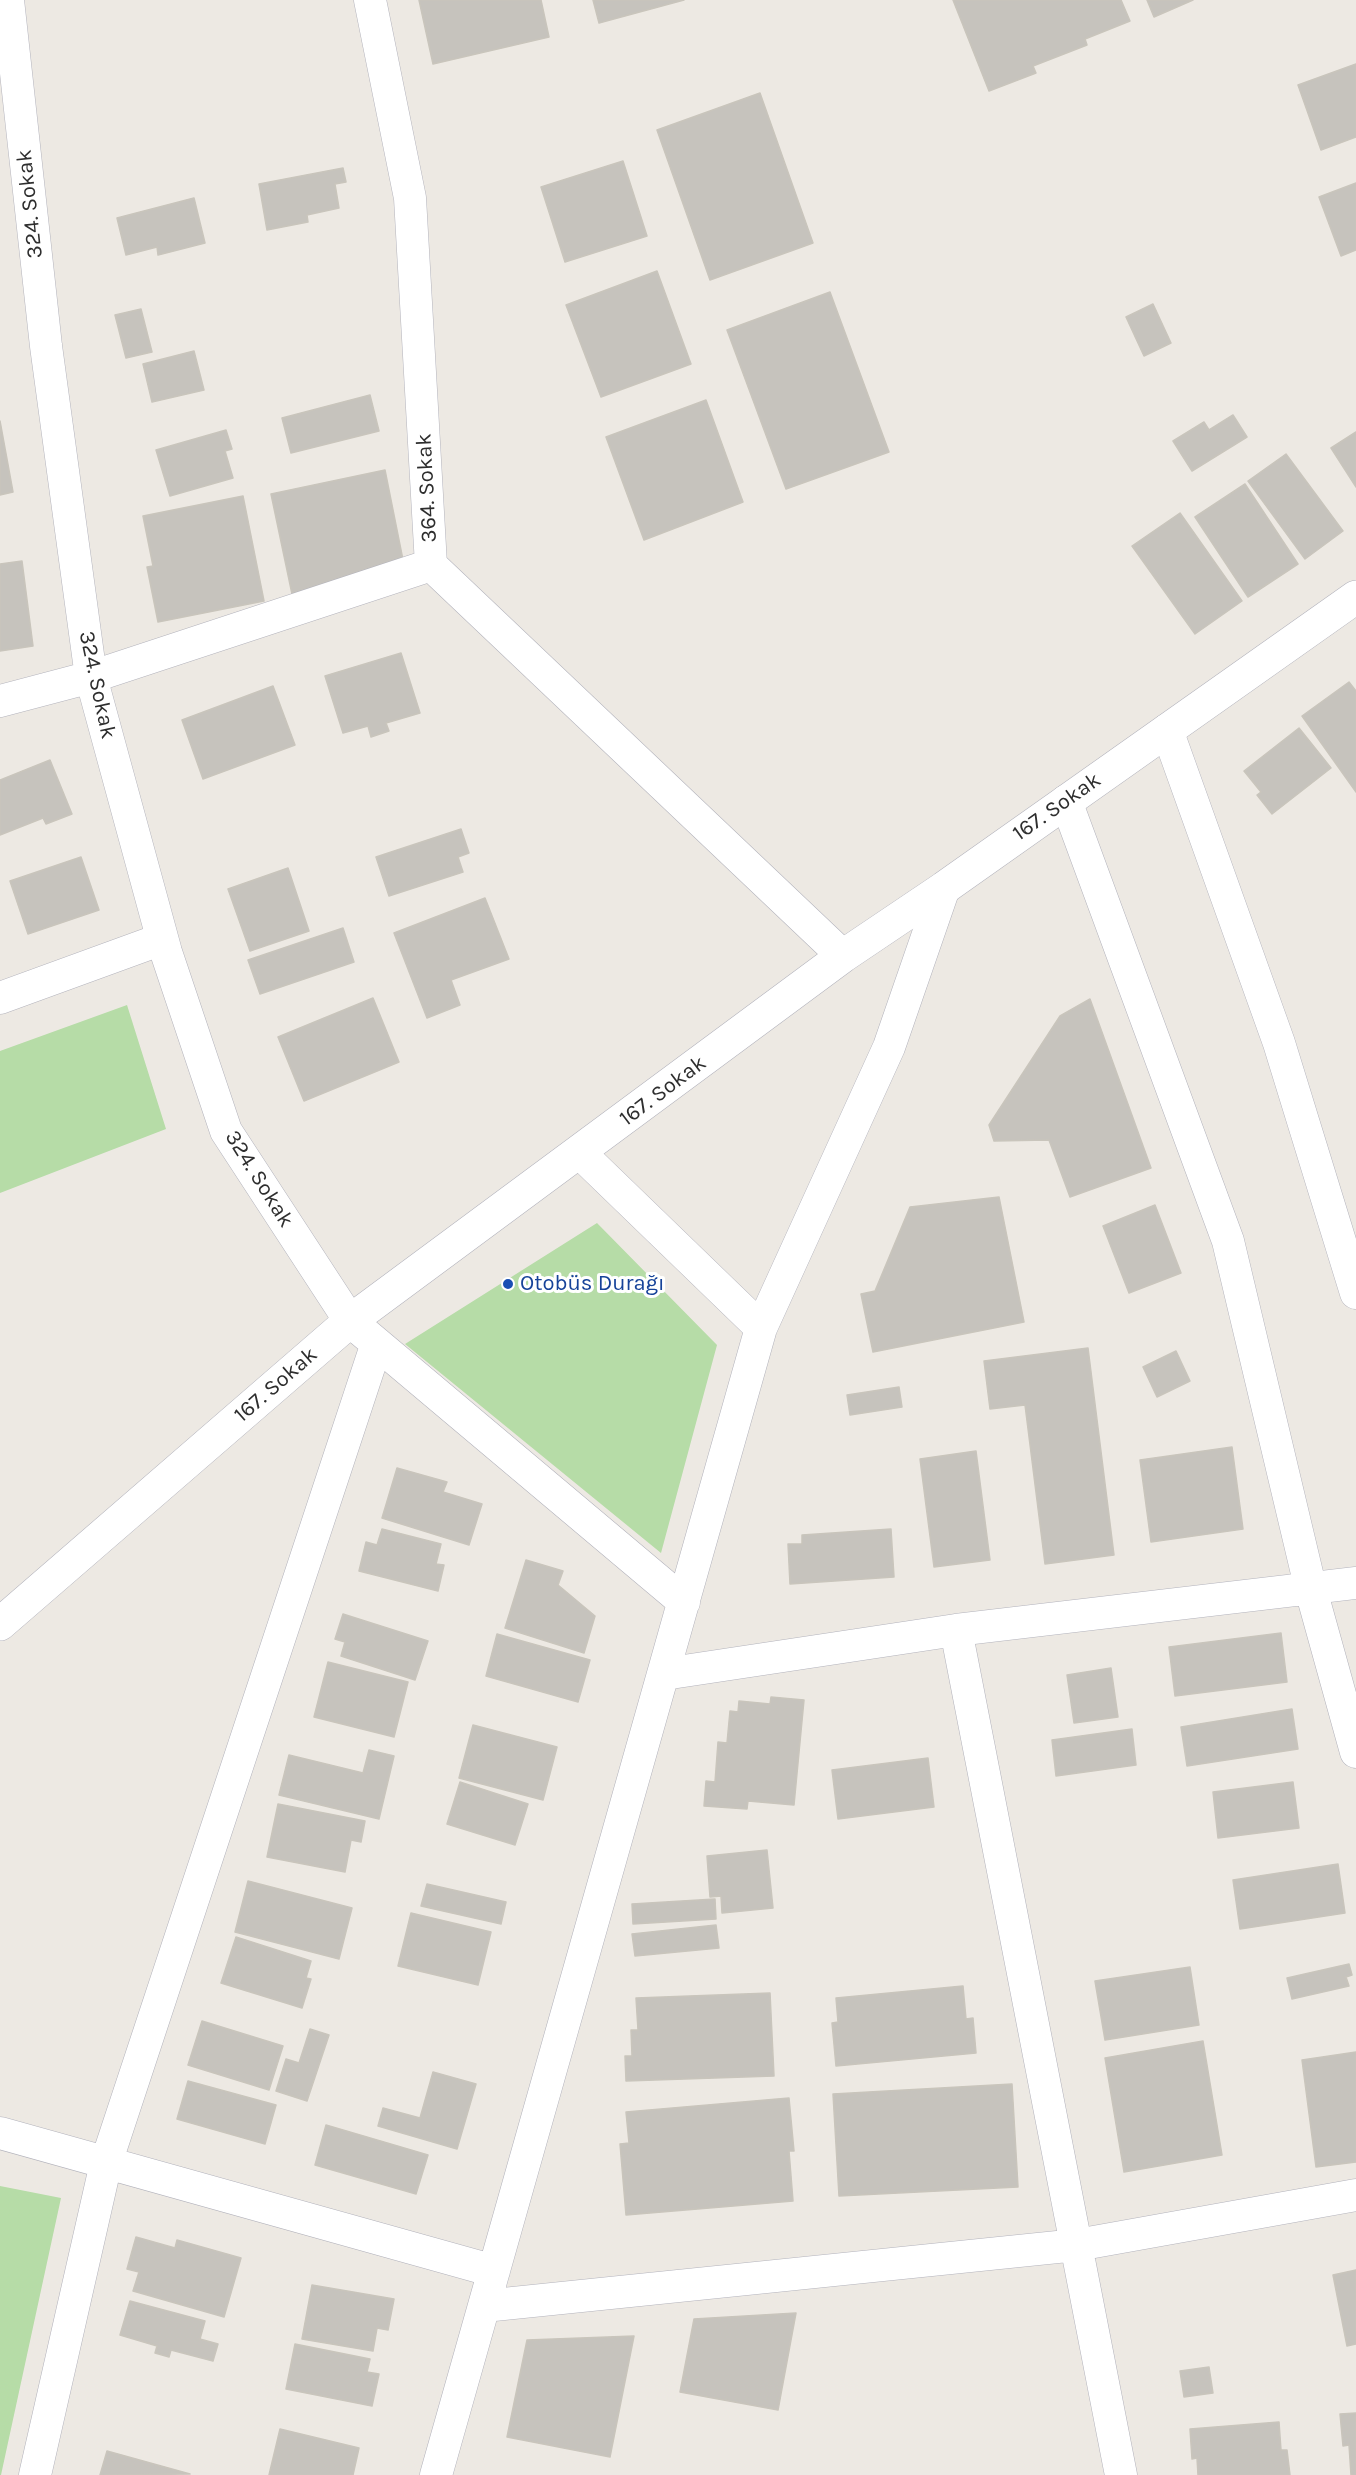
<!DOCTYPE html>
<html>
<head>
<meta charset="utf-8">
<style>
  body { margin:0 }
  canvas { display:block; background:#ede9e3 }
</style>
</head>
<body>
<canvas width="1356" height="2475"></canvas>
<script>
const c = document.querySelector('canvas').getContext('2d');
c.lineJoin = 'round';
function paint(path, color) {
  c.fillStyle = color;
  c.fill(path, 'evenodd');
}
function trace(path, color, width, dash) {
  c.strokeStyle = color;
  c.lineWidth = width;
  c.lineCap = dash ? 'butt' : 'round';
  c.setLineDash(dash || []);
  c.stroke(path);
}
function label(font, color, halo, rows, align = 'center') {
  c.font = font + ' Karla,sans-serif';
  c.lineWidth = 6;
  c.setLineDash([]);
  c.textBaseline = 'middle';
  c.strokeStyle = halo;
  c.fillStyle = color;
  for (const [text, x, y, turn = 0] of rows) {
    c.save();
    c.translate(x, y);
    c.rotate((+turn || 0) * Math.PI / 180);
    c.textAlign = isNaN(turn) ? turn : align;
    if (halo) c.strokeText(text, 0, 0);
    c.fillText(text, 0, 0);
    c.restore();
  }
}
const green = new Path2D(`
  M127,1005L166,1129L0,1193V1051Z
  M597,1223L717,1345L661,1553L405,1344Z
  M0,2186L61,2198L1,2475H0Z`);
const building = new Path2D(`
  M419,0H541L549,37L433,64Z
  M593,0H684L599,23Z
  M953,0H1121L1130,21L1085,39L1087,45L1033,66L1036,73L989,91Z
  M1147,0H1193L1154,17Z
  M1356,64V137L1321,150L1298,85Z
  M760,93L813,243L710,280L657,130Z
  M623,161L647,236L565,262L541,187Z
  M343,168L346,182L335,184L339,208L307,215L308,222L267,230L259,184Z
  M1356,183V250L1341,256L1319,197Z
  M194,198L205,243L158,255L157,247L126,255L117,218Z
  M657,271L691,364L601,397L566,305Z
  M830,292L889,452L786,489L727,330Z
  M1153,304L1171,343L1144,356L1126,317Z
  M141,309L152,352L126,358L115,315Z
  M194,351L204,390L152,402L143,364Z
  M370,395L379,431L291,453L282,418Z
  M706,400L743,502L644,540L606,437Z
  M1233,415L1247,437L1192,471L1173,441L1204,422L1209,430Z
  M0,421L13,492L0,495Z
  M226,430L232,449L225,451L233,478L170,496L156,450Z
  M1356,432V487L1331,448Z
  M1286,454L1343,531L1305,559L1248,481Z
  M385,470L405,570L292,594L271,494Z
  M1245,484L1298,564L1248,597L1195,517Z
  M243,496L264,601L158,622L147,567L153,566L143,516Z
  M1180,513L1242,601L1195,634L1132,546Z
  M22,561L33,646L0,651V564Z
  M401,653L420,713L386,723L389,731L371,737L368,726L343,733L325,676Z
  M1349,682L1356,691V792L1302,716Z
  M273,686L295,745L203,779L182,720Z
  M1299,728L1331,768L1272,814L1257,795L1261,792L1244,771Z
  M50,760L72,814L46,824L43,818L0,835V780Z
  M461,829L469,853L458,857L463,872L389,896L376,857Z
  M81,857L99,910L28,934L10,881Z
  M288,868L309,931L250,951L228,889Z
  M485,898L509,959L451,980L460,1005L427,1018L394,933Z
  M343,928L354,962L260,994L248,960Z
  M373,998L399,1062L304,1101L278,1037Z
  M1090,999L1151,1168L1070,1197L1049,1140L994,1141L989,1125L1060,1016Z
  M999,1197L1024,1322L873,1352L861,1294L875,1291L910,1207Z
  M1155,1205L1181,1273L1129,1293L1103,1226Z
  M1088,1348L1114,1555L1045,1564L1025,1405L990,1409L984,1361Z
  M1176,1351L1190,1381L1157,1397L1143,1367Z
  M899,1387L902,1407L850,1415L847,1395Z
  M1232,1447L1243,1529L1151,1542L1140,1460Z
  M976,1451L990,1560L934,1567L920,1459Z
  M397,1468L447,1482L443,1492L482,1504L469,1545L382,1518Z
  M382,1529L441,1544L436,1564L444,1565L438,1591L359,1571L366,1542L377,1545Z
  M891,1529L894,1577L790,1584L788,1544H802V1535Z
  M526,1560L563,1571L558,1585L595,1616L584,1653L505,1628Z
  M343,1614L428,1641L415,1680L341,1656L345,1642L335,1639Z
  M1281,1633L1287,1682L1175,1696L1169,1647Z
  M497,1634L590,1660L578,1702L486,1676Z
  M328,1662L408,1682L394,1737L314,1717Z
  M1111,1668L1118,1717L1074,1723L1067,1675Z
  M771,1697L804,1700L794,1805L748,1801L747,1809L704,1806L706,1781L715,1782L718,1742L727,1743L730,1711L738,1712L739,1701L770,1704Z
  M1292,1709L1298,1749L1187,1766L1181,1727Z
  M473,1725L557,1747L543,1800L459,1778Z
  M1132,1729L1136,1765L1056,1776L1052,1740Z
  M369,1750L394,1756L379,1819L279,1795L289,1755L363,1773Z
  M928,1758L934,1807L838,1819L832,1770Z
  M460,1782L528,1804L515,1845L447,1824Z
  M1293,1782L1299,1828L1218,1838L1213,1792Z
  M278,1804L365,1821L361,1842L351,1840L345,1872L267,1857Z
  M767,1850L773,1908L722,1913L721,1896L710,1897L707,1856Z
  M1338,1864L1345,1913L1240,1929L1233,1880Z
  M248,1881L352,1908L339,1959L235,1932Z
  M427,1884L506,1902L501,1924L421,1906Z
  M715,1899L716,1919L633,1924L632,1904Z
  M411,1913L491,1932L478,1985L398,1966Z
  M716,1925L719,1948L635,1956L632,1934Z
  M236,1937L311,1961L306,1978L311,1979L302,2008L221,1983Z
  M1349,1964L1352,1975L1346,1977L1349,1986L1292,1999L1287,1978Z
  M1190,1967L1199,2025L1105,2040L1095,1981Z
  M963,1986L966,2019L973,2018L976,2053L836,2066L832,2023L838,2022L836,1998Z
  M770,1993L774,2076L626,2081L625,2056H632L631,2030H638L636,1998Z
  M202,2021L283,2046L269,2090L188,2065Z
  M310,2029L329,2035L307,2101L276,2091L286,2059L299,2063Z
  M1203,2041L1222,2155L1124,2172L1105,2058Z
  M1356,2052V2162L1316,2167L1302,2060Z
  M433,2072L476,2084L457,2149L378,2126L383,2108L420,2118Z
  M188,2081L276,2105L265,2144L177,2119Z
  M1012,2084L1018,2187L839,2196L833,2094Z
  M789,2098L794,2151H789L793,2201L626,2215L620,2144L629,2143L626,2112Z
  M326,2125L428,2155L416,2194L315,2165Z
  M136,2237L175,2248L177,2240L241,2258L224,2317L133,2291L139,2272L127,2269Z
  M1356,2270V2344L1347,2346L1333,2275Z
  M312,2285L394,2299L388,2330L377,2328L373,2351L302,2339Z
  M130,2301L205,2321L200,2339L218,2344L213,2361L171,2350L169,2357L155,2353L157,2346L120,2335Z
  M796,2313L778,2410L680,2392L694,2319Z
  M634,2336L610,2457L507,2437L527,2340Z
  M295,2344L370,2359L367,2372L379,2374L372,2406L286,2389Z
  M1209,2367L1213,2393L1184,2397L1180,2371Z
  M1356,2413V2475H1351L1349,2445L1343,2446L1340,2414Z
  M1279,2422L1281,2450H1287L1290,2475H1198L1197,2458L1192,2459L1190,2429Z
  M280,2429L359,2448L353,2475H269Z
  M107,2451L190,2474L100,2475Z`);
const minor = new Path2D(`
  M8,0L46,346L91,677L166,952L226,1131L350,1321L684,1602
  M431,565L843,956
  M0,701L91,677L431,565L410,198L370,0
  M1167,730L1279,1043L1356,1293
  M1066,801L1228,1241L1311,1590L1356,1752
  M0,998L162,939
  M580,1153L761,1328
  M956,1630L1121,2475
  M664,1674L956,1630L1356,1583
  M0,2133L494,2271
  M484,2306L1077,2245L1356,2195
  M35,2475L106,2163L376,1346
  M436,2475L761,1328L889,1047L944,888`);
const tertiary = new Path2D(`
  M0,1624L350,1321L843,956L944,888L1356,597`);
const markers = [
  [508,1284,6,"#1a4fb4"]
];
const streetNames = [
  ["324. Sokak",30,204,-96],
  ["364. Sokak",427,488,-93],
  ["324. Sokak",97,685,78],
  ["167. Sokak",1057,807,-35],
  ["167. Sokak",663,1091,-37],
  ["324. Sokak",259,1179,58],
  ["167. Sokak",276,1385,-41]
];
const transitNames = [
  ["Otobüs Durağı",520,1284]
];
paint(green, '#b6dca7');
paint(building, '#c6c3bd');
trace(building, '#c9c5bc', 1.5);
trace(minor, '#b3b3bc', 33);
trace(tertiary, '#b3b3bc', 34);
trace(minor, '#fff', 32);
trace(tertiary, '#fff', 33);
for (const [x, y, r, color] of markers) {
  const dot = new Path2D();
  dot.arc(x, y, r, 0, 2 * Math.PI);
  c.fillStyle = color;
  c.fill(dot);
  trace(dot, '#fff', 2);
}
label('22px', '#2e2e2e', '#fff', streetNames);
label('22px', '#164399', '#fff', transitNames, 'left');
</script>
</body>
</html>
